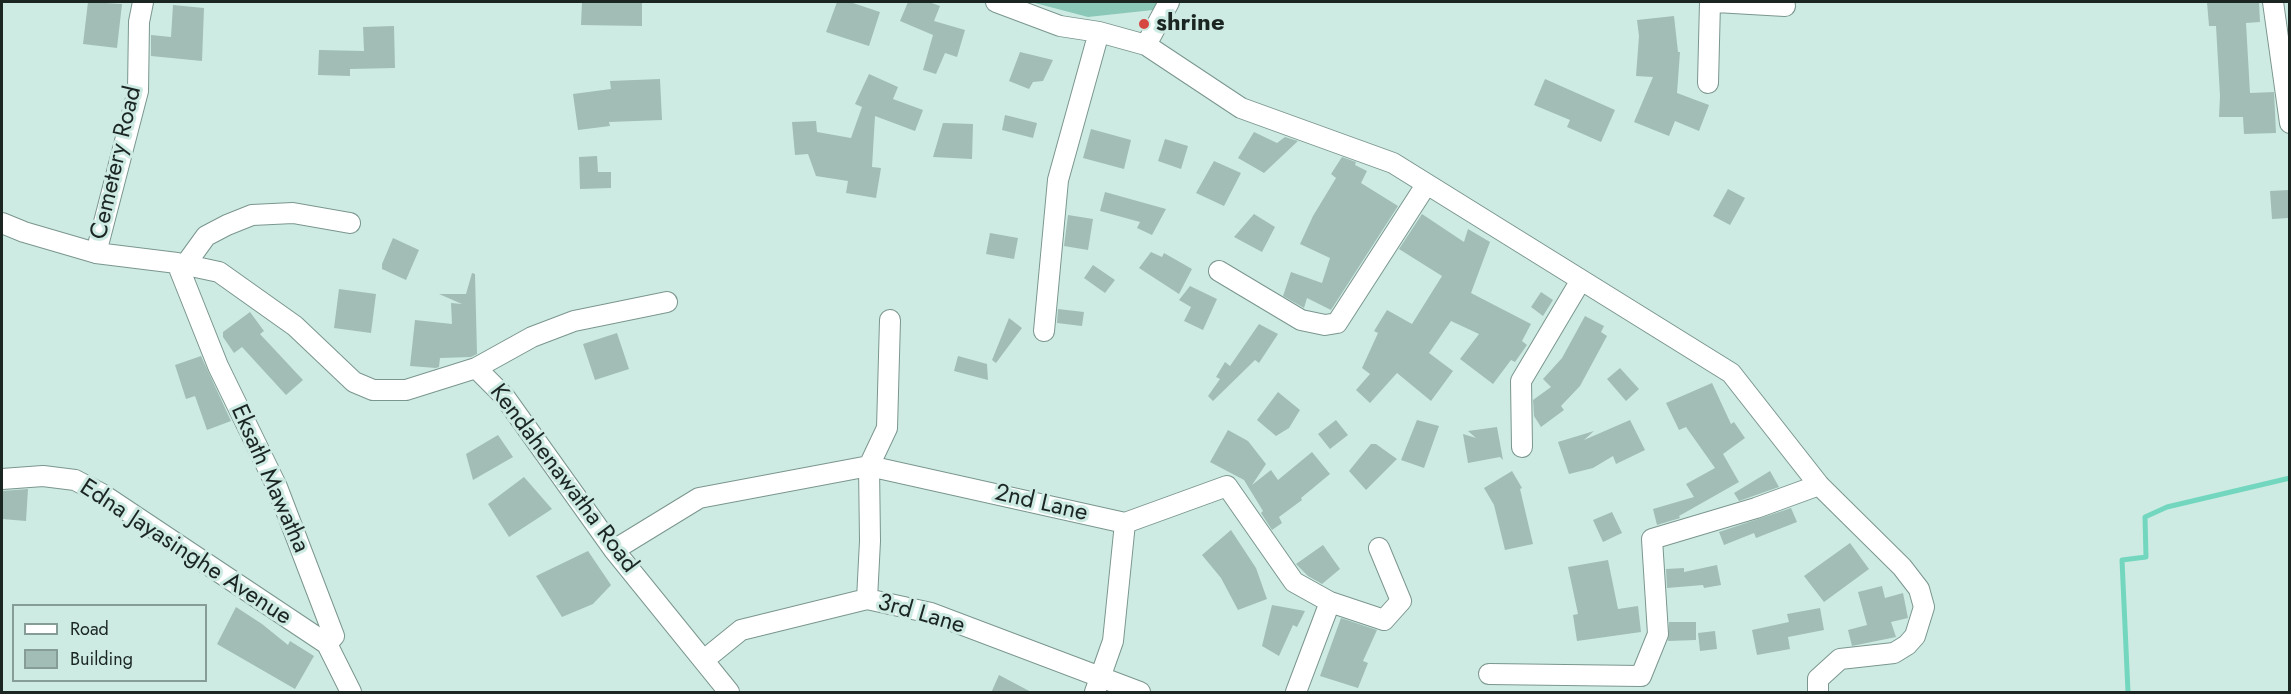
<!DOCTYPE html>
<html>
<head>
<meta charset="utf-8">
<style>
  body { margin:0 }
  #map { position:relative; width:2291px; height:694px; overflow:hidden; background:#ceebe3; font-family:Jost,sans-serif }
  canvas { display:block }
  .frame { position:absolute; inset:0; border:3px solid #1b2623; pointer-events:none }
  .legend { position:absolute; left:12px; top:604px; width:195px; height:78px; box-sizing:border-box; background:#ceebe3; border:2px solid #869c96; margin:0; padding:8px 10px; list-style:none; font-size:18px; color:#1b2623 }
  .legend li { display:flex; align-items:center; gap:12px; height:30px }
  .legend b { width:30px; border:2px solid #869c96 }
</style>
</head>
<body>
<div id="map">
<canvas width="2291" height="694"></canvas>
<div class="frame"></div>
<ul class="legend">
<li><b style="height:8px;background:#fff"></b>Road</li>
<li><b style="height:16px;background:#a1bdb5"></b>Building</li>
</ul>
</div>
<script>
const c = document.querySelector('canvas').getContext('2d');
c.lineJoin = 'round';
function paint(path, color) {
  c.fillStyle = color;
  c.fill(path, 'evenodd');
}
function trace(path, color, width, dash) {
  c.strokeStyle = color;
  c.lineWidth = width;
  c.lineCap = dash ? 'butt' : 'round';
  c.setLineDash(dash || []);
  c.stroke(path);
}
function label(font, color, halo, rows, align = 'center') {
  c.font = font + ' Jost,sans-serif';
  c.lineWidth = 6;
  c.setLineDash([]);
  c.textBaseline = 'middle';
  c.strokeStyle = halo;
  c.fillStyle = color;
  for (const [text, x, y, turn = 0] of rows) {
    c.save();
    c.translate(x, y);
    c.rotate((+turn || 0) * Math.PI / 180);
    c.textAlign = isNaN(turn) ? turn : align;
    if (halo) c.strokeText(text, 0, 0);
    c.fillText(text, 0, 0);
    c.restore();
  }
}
const green = new Path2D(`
  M1031,2H1157L1153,10L1088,17Z`);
const stream = new Path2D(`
  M2128,692L2122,560L2146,557L2145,517L2167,507L2290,478`);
const building = new Path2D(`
  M88,2L122,4L117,48L83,44Z
  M582,2H642V26L581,25Z
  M837,2H850L880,12L869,46L826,32Z
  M908,2H929L940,6L934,21L965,30L957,57L945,53L936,74L923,70L933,35L900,21Z
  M2207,2H2259L2260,22L2246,23L2250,93L2274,92L2276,133L2244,134L2243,117H2219L2220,96L2216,26H2209Z
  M173,5L204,8L202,61L151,56V35L171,37Z
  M1674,16L1678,52H1680L1677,93L1709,105L1699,131L1675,121L1669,136L1634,122L1653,77L1636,76L1639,36L1637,20Z
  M394,26L395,68L350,69V76L318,75L319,50L364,51L363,27Z
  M1020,52L1053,60L1043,81L1033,82L1029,89L1009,81Z
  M869,74L898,87L893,99L923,110L915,131L875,116L872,167L881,168L876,198L846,193L848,181L816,176L808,154L795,155L792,122L816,121L817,132L851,138L862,107L855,104Z
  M660,79L662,120L609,122L610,126L578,130L573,94L611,89L610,81Z
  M1545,79L1615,110L1601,142L1567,127L1570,120L1534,105Z
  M1005,115L1037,123L1033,138L1002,130Z
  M943,123L973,124L972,159L933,157Z
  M1091,129L1131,140L1124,169L1083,158Z
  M1254,132L1277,143L1285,137L1298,141L1264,173L1238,158Z
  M1165,139L1188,146L1181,169L1158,161Z
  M597,156L598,172H611V188L580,189L579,157Z
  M1342,157L1356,162L1355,165L1367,171L1361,183L1398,206L1331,310L1307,298L1304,308L1283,296L1291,272L1322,283L1330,258L1300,244L1313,216L1336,178L1331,174Z
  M1214,161L1241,173L1224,206L1196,193Z
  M1728,189L1745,198L1730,225L1713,216Z
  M2289,190V218L2272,219L2270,191Z
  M1105,192L1166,209L1152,235L1137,228L1140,222L1100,211Z
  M1254,214L1275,227L1262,252L1234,237Z
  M1422,214L1464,242L1468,229L1490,242L1471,293L1531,324L1522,341L1527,345L1515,362L1511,360L1493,384L1460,359L1479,334L1451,321L1429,353L1453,371L1431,401L1397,373L1370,403L1356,390L1370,374L1362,368L1378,333L1374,331L1387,310L1412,324L1442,276L1399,249Z
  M1068,215L1093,219L1088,250L1064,246Z
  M990,233L1018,238L1014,259L986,254Z
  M393,238L419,250L406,280L382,269V264Z
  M1151,252L1162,257L1164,253L1192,269L1179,294L1139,268Z
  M1093,265L1115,280L1105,293L1084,278Z
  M472,273L475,274L477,354L471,357L440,358L439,367L436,368L410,366L415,320L452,324L451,303L462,304L439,294H466Z
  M1190,286L1217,299L1203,330L1184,321L1191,307L1179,300Z
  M339,289L376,294L371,333L334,328Z
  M1541,292L1553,300L1543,316L1531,307Z
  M1058,309L1084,312L1082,326L1057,323Z
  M250,312L264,331L260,334L303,380L286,395L242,347L234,353L223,337V332Z
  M1585,316L1604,326L1601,332L1607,336L1580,386L1561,406L1564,410L1541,427L1534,416L1533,400L1551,387L1543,379L1562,358Z
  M1009,318L1022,328L996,363L992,360Z
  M1259,324L1278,334L1259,363L1255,360L1213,401L1208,396L1220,379L1216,377L1225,362L1230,366Z
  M617,333L629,369L595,380L583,344Z
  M201,356L231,421L207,430L195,396L186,399L175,365Z
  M958,356L987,364L988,380L954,371Z
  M1620,368L1639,389L1626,401L1607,379Z
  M1712,383L1731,424L1734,422L1745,438L1723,454L1739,482L1679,516L1680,518L1657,525L1653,509L1694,497L1686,484L1715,468L1686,427L1679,430L1666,403Z
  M1278,392L1300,410L1289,428L1276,436L1257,420Z
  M1336,420L1348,435L1330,449L1318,434Z
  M1417,420L1439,426L1424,468L1401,460Z
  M1630,420L1645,450L1616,464L1613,456L1593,468L1569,474L1558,442L1594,431L1584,440Z
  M1497,427L1503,460L1500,457L1468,463L1463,434L1476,438L1468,431Z
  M1228,430L1248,441L1266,464L1252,485L1271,470L1278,480L1312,452L1330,474L1301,498L1302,500L1279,517L1282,523L1272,530L1261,513L1263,511L1244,480L1210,462Z
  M498,435L513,457L473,480L466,454Z
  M1371,444H1376L1397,459L1366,490L1349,471Z
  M1512,471L1522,488L1520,489L1533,544L1505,550L1494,505L1484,488Z
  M1770,471L1779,487L1739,501L1734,493Z
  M524,477L552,509L509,537L488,504Z
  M28,489L26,521L2,519V491Z
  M1791,508L1797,522L1756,538L1754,533L1724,545L1719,532Z
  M1612,512L1622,533L1603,542L1593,520Z
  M1231,530L1256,568L1267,599L1238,610L1221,578L1202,555Z
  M1850,543L1869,569L1824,602L1804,576Z
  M1323,545L1340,569L1322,584L1308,576L1296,564Z
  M588,551L611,585L593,604L562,617L536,576Z
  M1608,560L1618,609L1638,606L1641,632L1577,641L1573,615L1578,614L1568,567Z
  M1717,565L1721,585L1704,588L1703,585L1667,588L1666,569L1684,568V572Z
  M1882,586L1885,598L1903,593L1908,618L1891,622L1896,637L1852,646L1848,630L1867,625L1858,592Z
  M1272,605L1305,611L1297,627L1293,625L1279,656L1262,646Z
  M236,607L262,624L288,645L290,641L314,656L295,689L217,644Z
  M1820,608L1824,630L1788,637L1790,649L1757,655L1752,630L1789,622L1787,614Z
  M1341,618L1377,630L1363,661L1368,663L1358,688L1320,676Z
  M1669,622H1696V640L1668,641Z
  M1715,631L1717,649L1700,651L1698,633Z
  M999,675L1033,693H991Z`);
const minor = new Path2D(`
  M996,2L1060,26L1099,32L1146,45L1169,2
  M1716,2L1785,6
  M2273,2L2290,123
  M1146,45L1241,108L1393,163L1731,373L1819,485L1902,567L1919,589L1924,607L1915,636L1907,645L1894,653L1840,659L1818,679V692
  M1708,83L1710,2
  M2,223L24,232L96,253L177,263L219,272L295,326L354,382L373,390H406L476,368L504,396L614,550L729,692
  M96,253L138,91L139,22L143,2
  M177,263L218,366L277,487L334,636L327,644L351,692
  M185,265L206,236L227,225L252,215L293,213L350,223
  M1219,271L1301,320L1325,325L1337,323L1426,185
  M1044,331L1058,180L1099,32
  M476,368L532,337L574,321L667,302
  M1522,447L1521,381L1581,280
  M2,479L43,476L75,480L102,494L327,644
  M614,550L699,498L869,466L1125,523L1227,486L1294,582L1330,602L1296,692
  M867,599L870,541L869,466L887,428L890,320
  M1330,602L1384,620L1401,601L1379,548
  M704,660L741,630L867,599L931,613L1140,692
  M1489,674L1641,676L1658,634L1652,539L1756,508L1819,485
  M1095,692L1113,641L1125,523`);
const markers = [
  [1144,24,6,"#d64742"]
];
const poiNames = [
  ["shrine",1156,24]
];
const streetNames = [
  ["Cemetery Road",117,163,-77],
  ["Eksath Mawatha",269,479,66],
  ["Kendahenawatha Road",563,479,53],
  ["2nd Lane",1041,504,13],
  ["Edna Jayasinghe Avenue",185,553,33],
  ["3rd Lane",921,615,16]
];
paint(green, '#8bc8b8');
trace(stream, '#73d7bf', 5);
paint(building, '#a1bdb5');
trace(minor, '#7a968e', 22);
trace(minor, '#fff', 20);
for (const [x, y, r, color] of markers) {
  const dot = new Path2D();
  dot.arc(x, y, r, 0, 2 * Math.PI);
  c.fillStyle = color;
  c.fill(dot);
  trace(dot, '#ceebe3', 2);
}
label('bold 24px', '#1b2623', '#ceebe3', poiNames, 'left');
label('24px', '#1b2623', '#ceebe3', streetNames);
</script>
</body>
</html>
